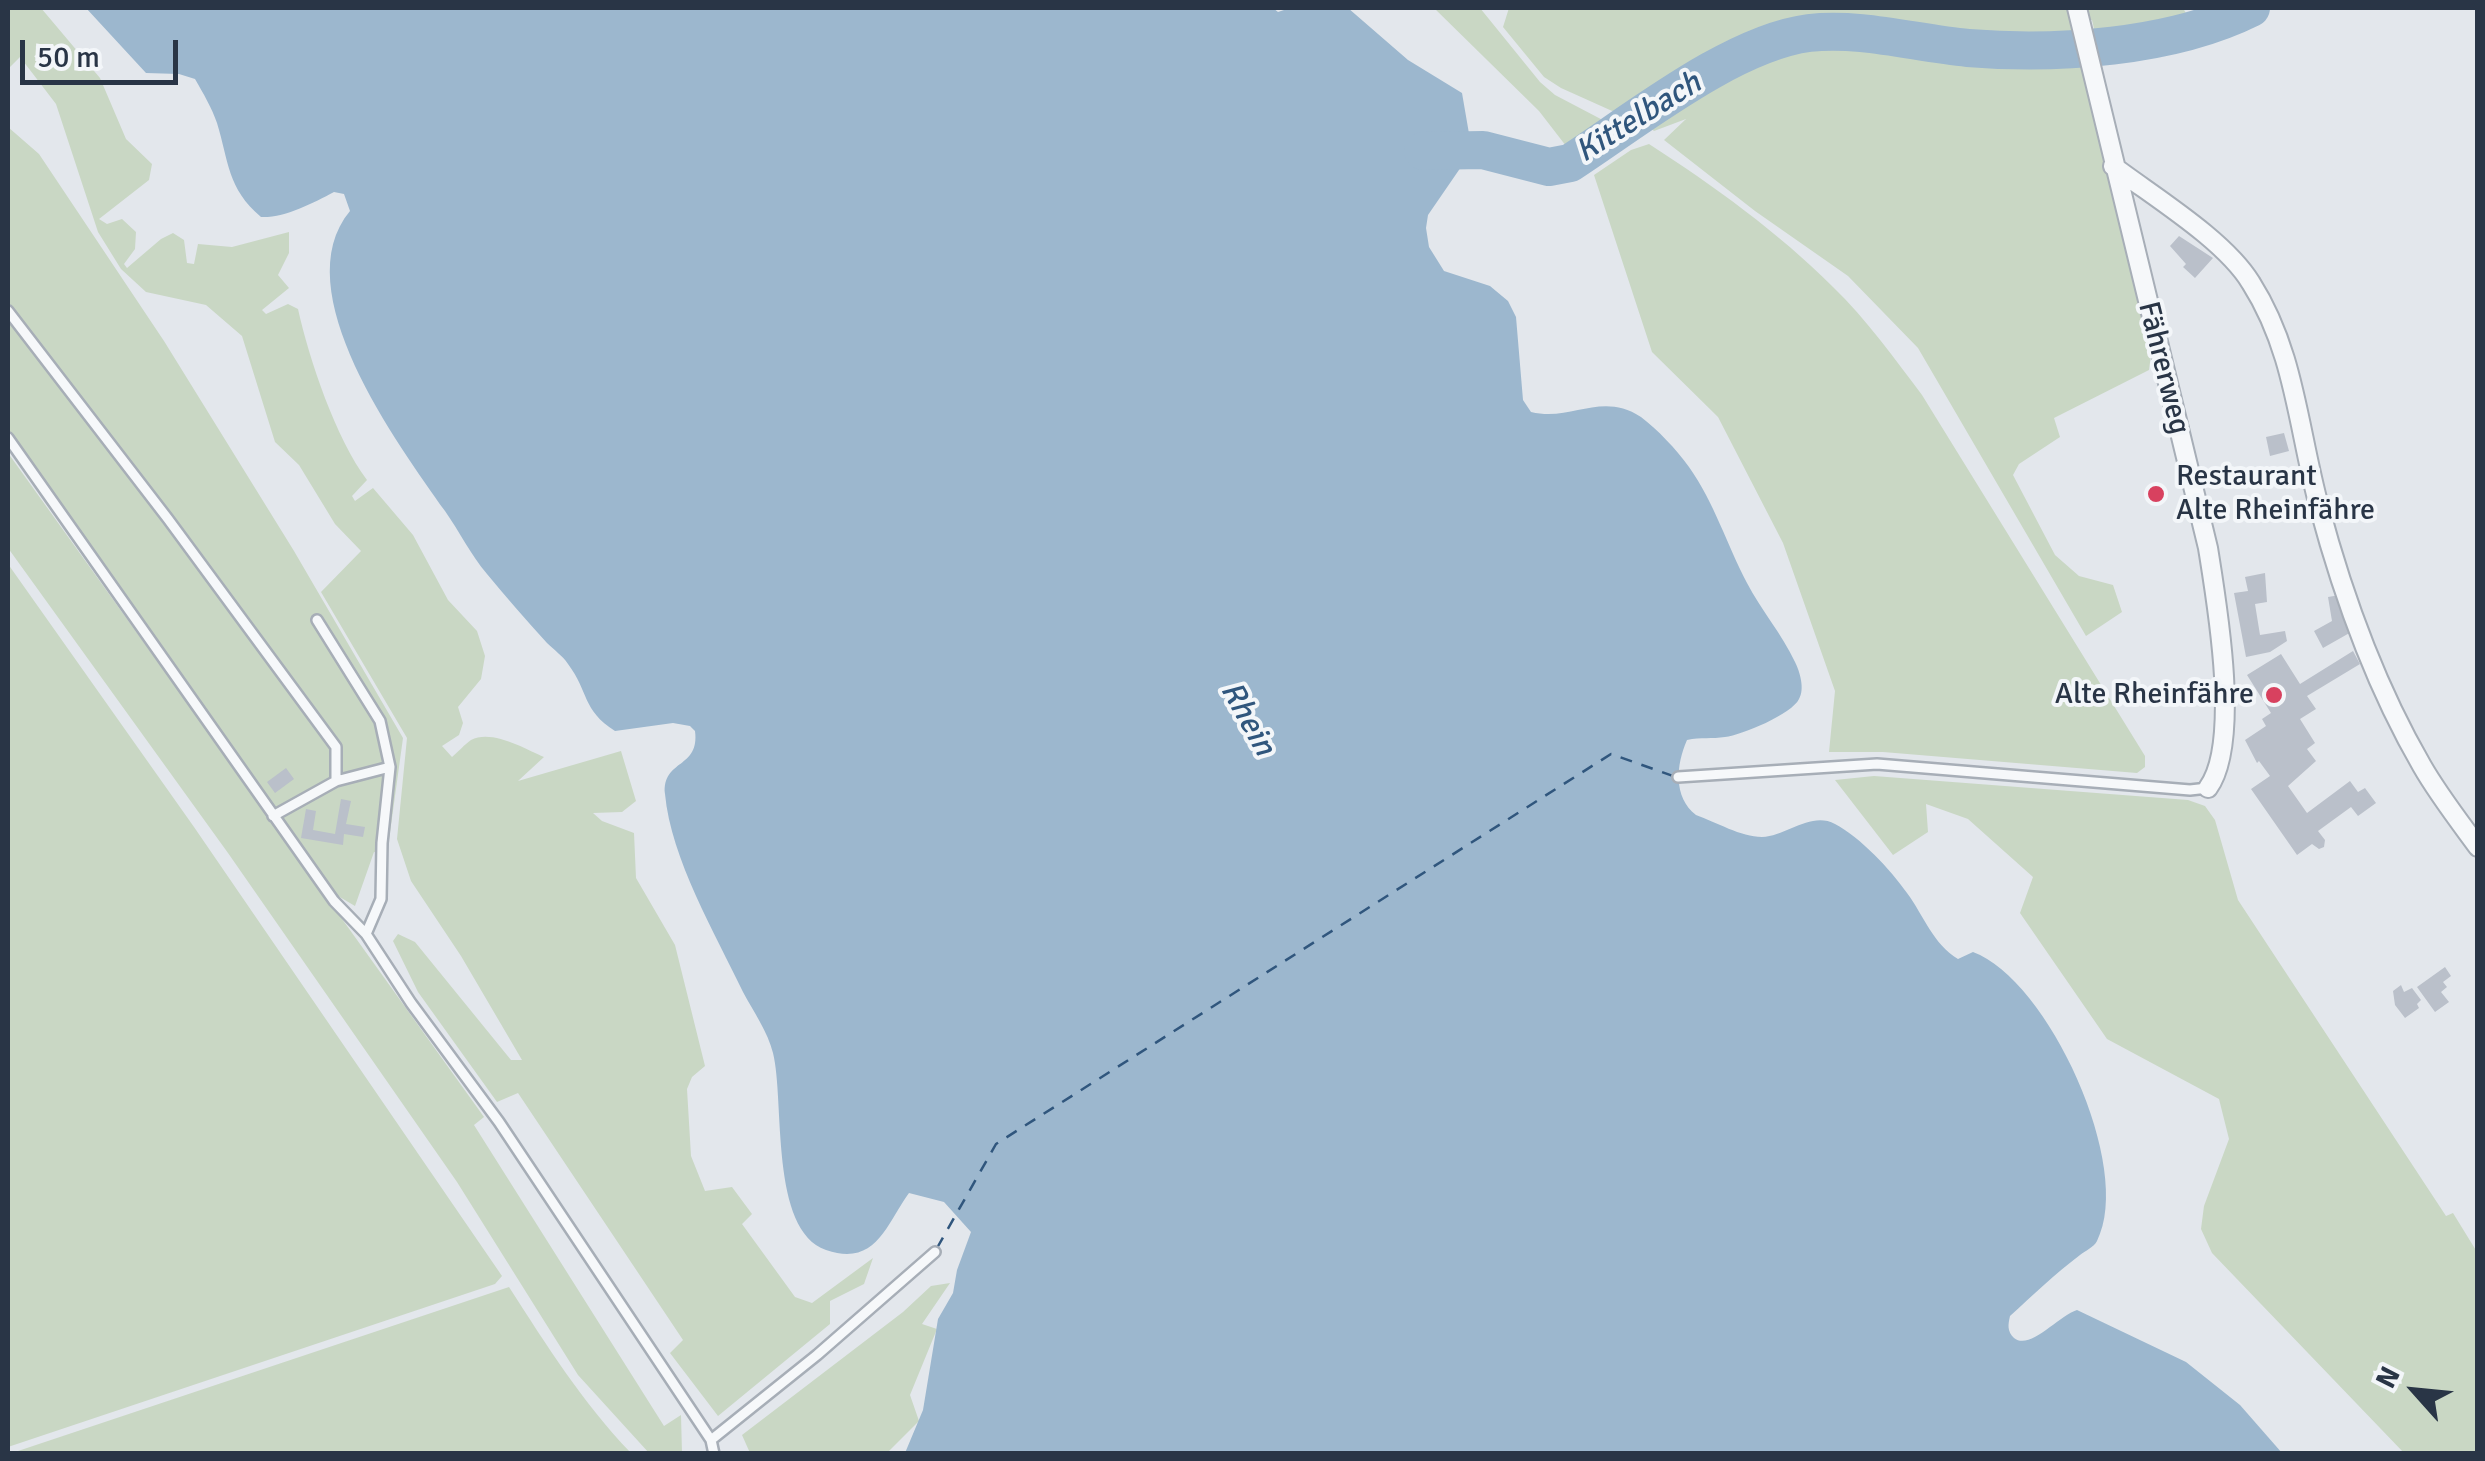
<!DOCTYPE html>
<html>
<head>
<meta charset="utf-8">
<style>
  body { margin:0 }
  #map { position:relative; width:2485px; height:1461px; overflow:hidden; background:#e3e7ec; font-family:Signika,sans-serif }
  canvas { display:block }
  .frame { position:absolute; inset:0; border:10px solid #293546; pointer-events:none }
  .north { position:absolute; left:2365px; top:1341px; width:100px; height:100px; -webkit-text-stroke:8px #f3f6f9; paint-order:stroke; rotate:297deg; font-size:28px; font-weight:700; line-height:40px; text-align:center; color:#293546 }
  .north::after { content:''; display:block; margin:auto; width:35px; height:45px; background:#293546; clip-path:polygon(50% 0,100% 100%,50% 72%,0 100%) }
  .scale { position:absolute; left:20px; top:40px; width:158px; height:45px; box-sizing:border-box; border:5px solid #293546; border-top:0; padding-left:12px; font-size:30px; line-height:35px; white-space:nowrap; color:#293546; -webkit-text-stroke:8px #f3f6f9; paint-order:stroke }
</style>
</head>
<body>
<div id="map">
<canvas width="2485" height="1461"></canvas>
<div class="frame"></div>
<div class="north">N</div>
<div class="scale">50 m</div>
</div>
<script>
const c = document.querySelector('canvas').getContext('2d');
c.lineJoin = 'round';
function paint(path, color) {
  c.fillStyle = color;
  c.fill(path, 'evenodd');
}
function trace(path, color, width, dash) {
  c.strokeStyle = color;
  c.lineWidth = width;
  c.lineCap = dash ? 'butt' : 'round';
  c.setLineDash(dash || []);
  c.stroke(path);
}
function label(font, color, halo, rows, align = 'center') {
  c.font = font + ' Signika,sans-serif';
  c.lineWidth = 8;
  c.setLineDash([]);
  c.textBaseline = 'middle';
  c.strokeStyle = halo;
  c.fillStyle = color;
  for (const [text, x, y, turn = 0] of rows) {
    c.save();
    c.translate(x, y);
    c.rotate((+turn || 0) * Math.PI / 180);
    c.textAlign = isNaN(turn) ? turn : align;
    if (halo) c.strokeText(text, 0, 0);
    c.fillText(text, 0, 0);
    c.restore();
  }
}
const green = new Path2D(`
  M8,8H41L100,78L126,139L152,164L149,180L99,219L107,224L122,219L136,232L135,249L124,264L127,268L161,239L173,233L184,240L187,263L194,264L198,244L232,247L289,232V253L278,275L289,288L262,310L266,314L288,304L298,309C309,359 336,439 367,480L352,496L355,501L373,488L413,535L448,600L477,631L485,656L481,679L458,707L463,723L459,735L442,746L452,757C458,752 465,744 471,740C492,729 525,749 544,757L518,781L621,751L636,801L622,812L593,813L602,821L634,833L636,878L675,945L705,1066L692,1077L687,1089L691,1156L705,1191L732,1187L752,1214L742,1224L795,1297L812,1303L873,1258L864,1284L830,1301V1324L718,1416L670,1353L683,1340L518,1093L497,1102L418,992L393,941L398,934L415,942L511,1060H522L461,956L411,881L397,839L407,738L321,592L361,551L335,524L299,465L275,442L242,336L206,305L146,292L121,269L98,232L56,104L20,57L8,69Z
  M1434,8H1480L1540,82L1555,95L1616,127L1573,155L1539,111Z
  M1509,8H2071L2081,46L2052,47L1841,26L1773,33L1742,44L1630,119L1561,88L1544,77L1503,27Z
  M2084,8H2183L2192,24L2149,34L2096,37L2092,20H2088Z
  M1836,38L2081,67L2151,355L2149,370L2054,418L2060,437L2019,464L2013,475L2055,555L2079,576L2113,585L2122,612L2086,636L1918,348L1848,276L1755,211L1664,140L1686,119L1654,131L1645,123C1712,80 1752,43 1836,38Z
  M8,127L39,154L164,341L294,551L403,738L387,854L374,852L355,906L338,896L8,430Z
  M1649,144C1714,186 1778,232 1833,287C1867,320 1894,358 1922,395L2145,756V767L2137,773L1883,752H1829L1835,691L1783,543L1718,417L1652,352L1594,175L1631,150Z
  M8,453L484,1117L474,1125L664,1426L681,1415L682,1453H649L578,1375L457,1182L228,853L8,548Z
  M8,564L194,827L502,1276L495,1284L8,1447Z
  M1874,776L2188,800L2205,806L2215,820L2238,900L2446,1216L2453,1213L2477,1252V1453H2404L2212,1253L2201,1229L2204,1206L2229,1139L2219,1099L2107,1039L2020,913L2033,877L1968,819L1926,804L1928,832L1893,855L1835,780Z
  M950,1283L922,1324L937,1329L910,1395L919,1421L887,1453H750L742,1435L903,1312L931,1286Z
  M509,1287C547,1346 582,1402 631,1453H12Z`);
const water = new Path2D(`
  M86,8H1273L1278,12L1290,8H1348L1408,60L1462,93L1472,151L1428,215L1426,228L1429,247L1444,271L1490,286L1508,301L1516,317L1523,400L1531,412C1572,422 1601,391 1641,417C1657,429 1677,450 1689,467C1714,502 1727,545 1747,583C1761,610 1782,634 1795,662C1800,672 1805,689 1799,699C1792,714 1742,735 1725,737C1712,739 1701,737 1687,740C1676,765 1673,797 1696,815C1716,822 1741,837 1762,837C1787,836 1811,811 1835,824C1861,838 1890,869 1907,893C1924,916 1933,944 1958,959L1973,952C2048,979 2135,1168 2097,1241C2094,1247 2085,1251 2080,1255C2055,1274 2033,1295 2010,1316C2008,1325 2007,1331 2014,1338C2030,1351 2058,1316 2077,1310L2186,1362L2240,1405L2282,1453H905L923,1410L938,1319L953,1293L957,1270L971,1232L944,1202L909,1193C886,1225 876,1267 826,1250C769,1230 785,1101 773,1053C768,1032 753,1011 743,992C715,933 671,859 665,794C662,759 700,769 695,731L690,726L673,723L615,731C582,710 589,692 568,664C563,656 554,650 547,643C526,620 506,597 487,574C471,555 459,531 445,511C397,443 284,290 350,211L344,194L334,192C313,203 285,218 261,217C227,188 229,162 217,123C212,108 203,93 195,79L179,74L146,73Z`);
const river = new Path2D(`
  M1423,151L1483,150L1549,167L1570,163C1636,120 1732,43 1809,33C1861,27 1915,43 1968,48C2056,55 2171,48 2251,8`);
const ferry = new Path2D(`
  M937,1248L996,1144L1611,754L1676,777`);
const building = new Path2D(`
  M2179,236L2213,258L2195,278L2183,267L2186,264L2170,246Z
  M2284,433L2289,451L2270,456L2266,437Z
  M2265,573L2267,602L2255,604L2260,635L2285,631L2287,641L2270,652L2246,657L2234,593L2248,591L2245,577Z
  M2340,595L2353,631L2323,648L2314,631L2332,621L2328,597Z
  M2353,651L2360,664L2307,696L2316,709L2300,719L2315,743L2307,749L2316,761L2288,786L2307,813L2350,781L2358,792L2365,788L2376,803L2358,816L2351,807L2318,831L2325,840L2324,847L2319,849L2312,844L2297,855L2251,789L2270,776L2259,761L2257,763L2245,740L2266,726L2262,719L2271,713L2247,675L2281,654L2300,684Z
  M286,768L294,779L275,793L267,782Z
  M341,799L351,801L346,824L365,827L363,837L344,834L343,845L301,838L306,809L316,811L313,830L335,834Z
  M2445,967L2451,976L2443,982L2447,987L2441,992L2449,1002L2435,1012L2417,987Z
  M2401,985L2404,992L2412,988L2421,1000L2417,1004L2419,1008L2405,1018L2395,1005L2393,991Z`);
const lane = new Path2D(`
  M8,311L168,519L336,747V781
  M8,438L334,901L366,934L411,1003L499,1122L711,1440
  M317,620L380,721L390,767
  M1678,777L1877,764L2190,790L2208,788
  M273,816L336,781L390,767L382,843L381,899L366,934
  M714,1454L711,1440L817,1355L935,1252`);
const street = new Path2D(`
  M2077,8L2208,548C2217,604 2241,743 2208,788
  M2113,166C2154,197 2225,240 2251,283C2295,352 2298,429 2319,506C2343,596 2375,685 2422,766C2438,794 2459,821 2478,847`);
const markers = [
  [2156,494,10,"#d8415f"],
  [2274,695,10,"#d8415f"]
];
const streetNames = [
  ["Fährerweg",2163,368,76]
];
const poiNames = [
  ["Restaurant",2176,477],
  ["Alte Rheinfähre",2176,511],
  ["Alte Rheinfähre",2254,695,"right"]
];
const waterNames = [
  ["Kittelbach",1639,118,-32],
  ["Rhein",1247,719,61]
];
paint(green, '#c9d7c4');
paint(water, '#9cb7ce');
trace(river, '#9cb7ce', 38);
trace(ferry, '#30567d', 2.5, [12, 10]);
paint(building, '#bac0ca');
trace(lane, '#a7aeb7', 14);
trace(street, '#a7aeb7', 22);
trace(lane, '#f6f8fa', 9);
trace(street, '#f6f8fa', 18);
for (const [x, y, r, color] of markers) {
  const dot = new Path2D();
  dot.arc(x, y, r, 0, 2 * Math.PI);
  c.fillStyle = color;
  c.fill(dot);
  trace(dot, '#f3f6f9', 4);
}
label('30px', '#293546', '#f3f6f9', streetNames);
label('30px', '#293546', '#f3f6f9', poiNames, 'left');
label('italic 32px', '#30567d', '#f3f6f9', waterNames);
</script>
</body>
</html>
